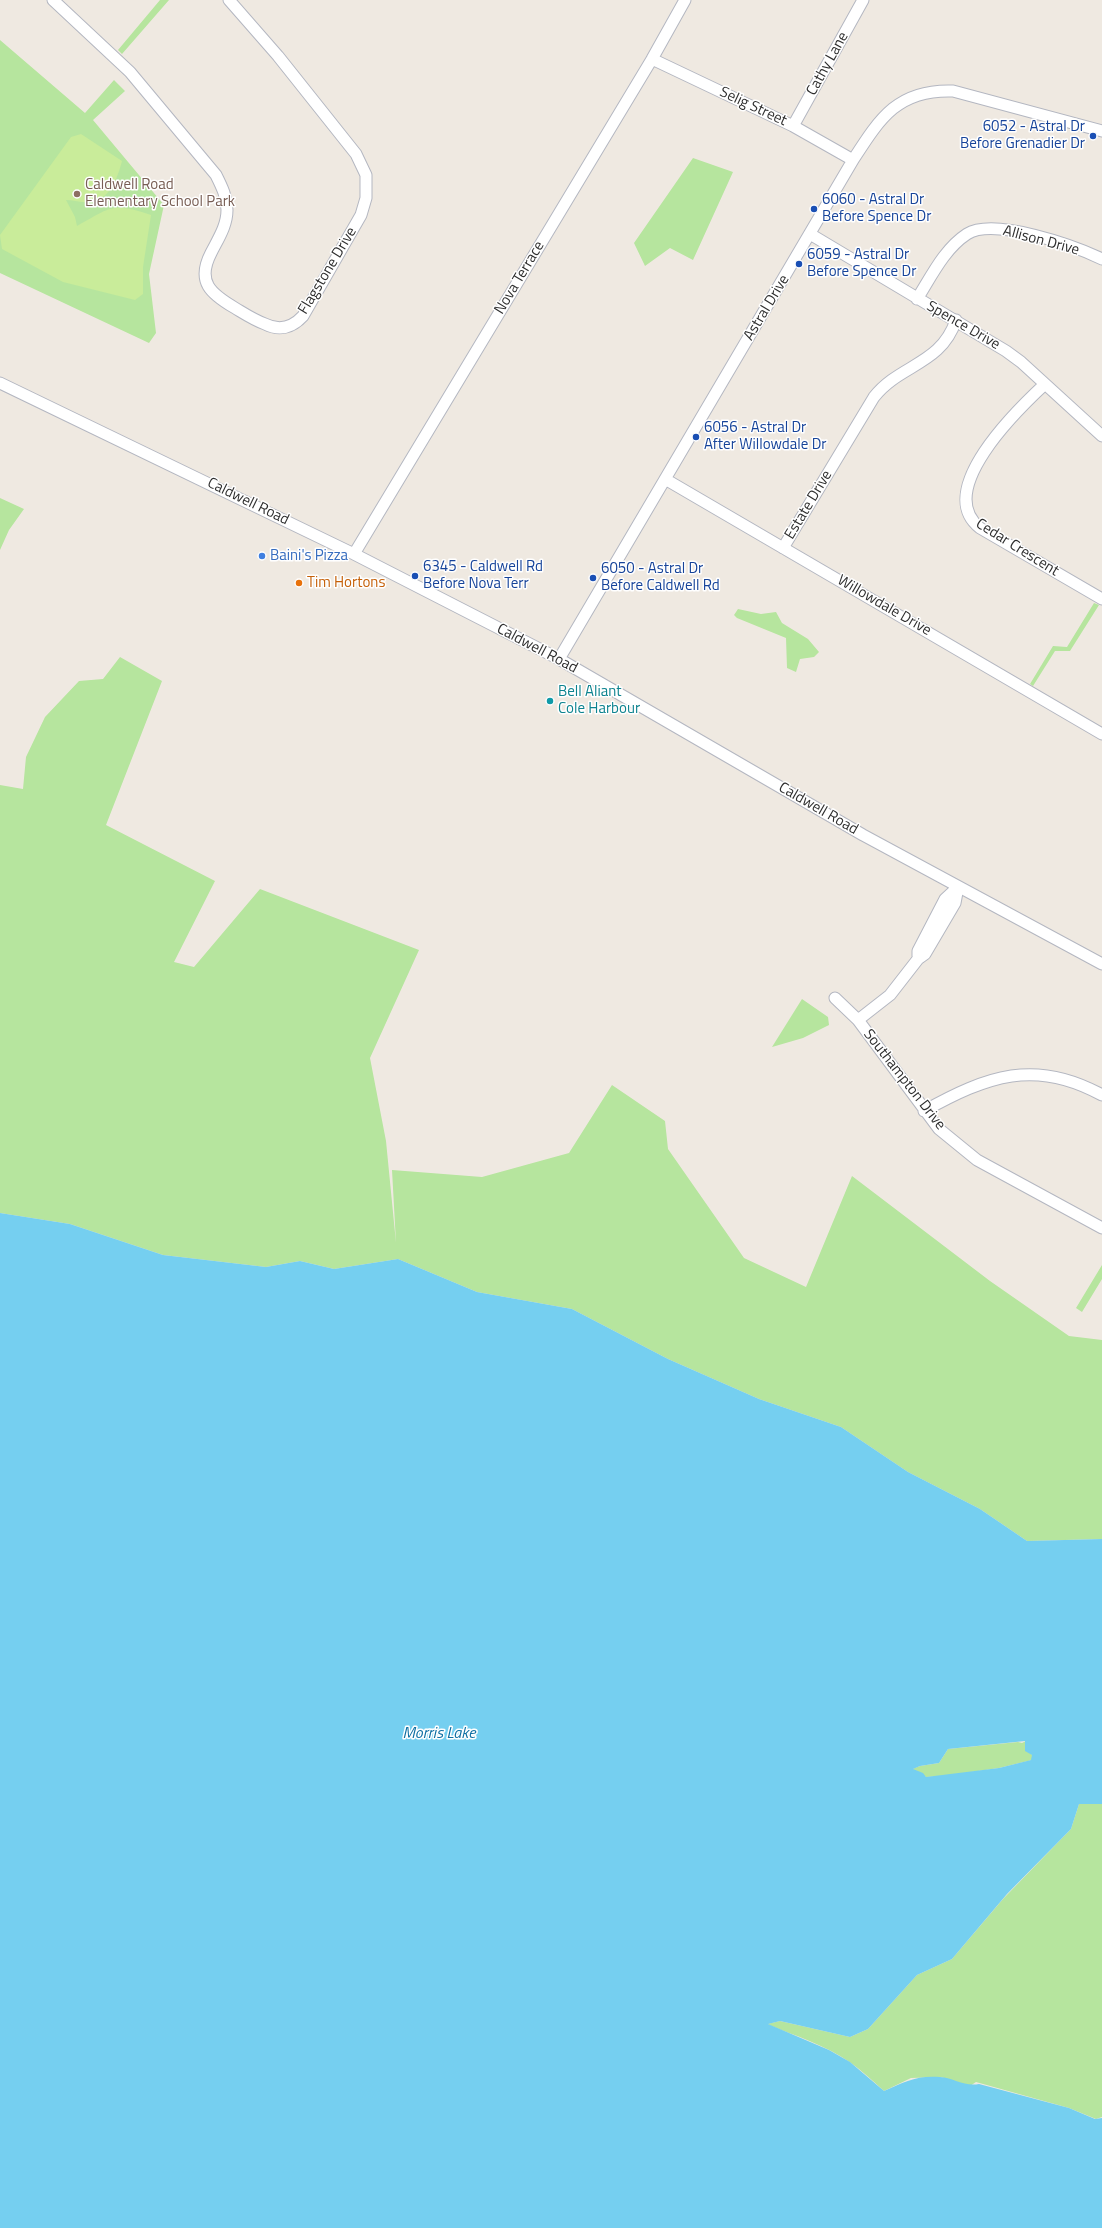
<!DOCTYPE html>
<html>
<head>
<meta charset="utf-8">
<style>
  body { margin:0 }
  canvas { display:block; background:#efe9e1 }
</style>
</head>
<body>
<canvas width="1102" height="2228"></canvas>
<script>
const c = document.querySelector('canvas').getContext('2d');
c.lineJoin = 'round';
function paint(path, color) {
  c.fillStyle = color;
  c.fill(path, 'evenodd');
}
function trace(path, color, width, dash) {
  c.strokeStyle = color;
  c.lineWidth = width;
  c.lineCap = dash ? 'butt' : 'round';
  c.setLineDash(dash || []);
  c.stroke(path);
}
function label(font, color, halo, rows, align = 'center') {
  c.font = font + ' "Titillium Web",sans-serif';
  c.lineWidth = 3;
  c.setLineDash([]);
  c.textBaseline = 'middle';
  c.strokeStyle = halo;
  c.fillStyle = color;
  for (const [text, x, y, turn = 0] of rows) {
    c.save();
    c.translate(x, y);
    c.rotate((+turn || 0) * Math.PI / 180);
    c.textAlign = isNaN(turn) ? turn : align;
    if (halo) c.strokeText(text, 0, 0);
    c.fillText(text, 0, 0);
    c.restore();
  }
}
const green = new Path2D(`
  M160,0H169L122,54L118,50Z
  M0,40L85,113L114,80L125,91L93,120L164,205L149,274L156,333L149,343L0,273Z
  M693,158L733,172L693,260L670,248L645,266L634,243Z
  M0,498L24,509L9,530L0,550Z
  M1094,603L1099,605L1070,651H1055L1033,686L1030,684L1053,646L1067,647Z
  M738,609L761,614L776,612L782,623L808,639L819,652L814,657L800,659L796,672L787,668L786,638L737,618L734,615Z
  M120,657L162,681L106,825L215,881L174,962L194,967L260,889L419,950L370,1058L386,1141L396,1243L392,1170L482,1177L569,1153L612,1085L665,1121L668,1149L744,1258L806,1287L852,1176L990,1281L1069,1336L1102,1340V1539L1027,1541L980,1509L908,1472L841,1427L759,1399L668,1359L572,1309L477,1292L398,1259L334,1269L300,1261L266,1267L163,1255L70,1224L0,1213V785L23,789L26,757L45,717L79,681L103,679Z
  M802,999L828,1017L829,1025L803,1038L772,1047Z
  M1102,1265V1279L1082,1312L1076,1308Z
  M1026,1741L1032,1755V1760L999,1768L943,1776L926,1777L912,1769L920,1766L939,1763L948,1749L1018,1742L1022,1743Z
  M1079,1804H1102V2117L1096,2119L1069,2108L976,2082L970,2086L941,2077L911,2078L884,2091C873,2081 862,2071 851,2063C826,2045 795,2036 767,2024L780,2021L850,2037L868,2029L917,1975L952,1959L1003,1899L1071,1829Z`);
const pitch = new Path2D(`
  M81,134L122,161C117,179 110,201 88,202C81,203 73,200 66,200L75,217L77,226C111,207 112,202 151,215L143,267V294L135,300L63,282L2,249L0,235L71,137Z`);
const water = new Path2D(`
  M0,1213L70,1224L163,1255L266,1267L300,1261L334,1269L398,1259L477,1292L572,1309L668,1359L759,1399L841,1427L908,1472L980,1509L1027,1541L1102,1539V1804H1079L1071,1829L1007,1894L952,1959L917,1975L868,2029L850,2037L780,2021L768,2024L829,2050L850,2062L884,2091C904,2082 917,2075 940,2077C954,2078 965,2087 979,2084L1069,2108L1095,2119L1102,2118V2228H0ZM1025,1741V1751L1032,1755L1031,1760L999,1768L926,1777L923,1773L913,1769L920,1766L939,1763L948,1749Z`);
const minor = new Path2D(`
  M53,0L130,72L216,175C222,187 227,197 227,210C227,226 218,239 211,253C196,282 211,294 235,308C245,314 254,320 265,324C279,331 292,328 303,316L361,215L366,198V175L356,154L278,56L229,0
  M652,59L793,126L853,160
  M793,126L863,0
  M810,234L1006,351L1021,362L1102,436
  M917,299C931,277 944,249 967,234C994,217 1075,246 1102,259
  M0,383L354,554L559,659L863,835L1102,964
  M1045,384C1017,410 933,491 980,528L1102,599
  M665,479L1102,734
  M783,548L874,397C900,364 941,365 956,320
  M354,554L652,59L685,0
  M559,659L853,160C880,118 898,89 953,91L1102,131
  M918,956V951L945,899L958,887
  M835,998L858,1020L939,1129L977,1160L1102,1228
  M858,1020L890,995L918,959L925,954L955,903L958,887
  M924,1111C987,1076 1035,1058 1102,1095`);
const markers = [
  [1093,136,4,"#1a4fb4"],
  [77,194,4,"#8d6e63"],
  [814,209,4,"#1a4fb4"],
  [799,264,4,"#1a4fb4"],
  [696,437,4,"#1a4fb4"],
  [262,556,4,"#3f7fe0"],
  [415,576,4,"#1a4fb4"],
  [593,578,4,"#1a4fb4"],
  [299,583,4,"#e8710a"],
  [550,701,4,"#0f9aa8"]
];
const streetNames = [
  ["Cathy Lane",828,64,-61],
  ["Selig Street",753,107,25],
  ["Allison Drive",1041,241,15],
  ["Flagstone Drive",328,271,-59],
  ["Nova Terrace",520,278,-59],
  ["Astral Drive",767,308,-59],
  ["Spence Drive",963,326,30],
  ["Caldwell Road",248,502,26],
  ["Estate Drive",809,505,-59],
  ["Cedar Crescent",1017,548,32],
  ["Willowdale Drive",884,606,30],
  ["Caldwell Road",537,649,28],
  ["Caldwell Road",818,809,30],
  ["Southampton Drive",904,1080,52]
];
const transitNames = [
  ["6052 - Astral Dr",1085,127,"right"],
  ["Before Grenadier Dr",1085,144,"right"],
  ["6060 - Astral Dr",822,200],
  ["Before Spence Dr",822,217],
  ["6059 - Astral Dr",807,255],
  ["Before Spence Dr",807,272],
  ["6056 - Astral Dr",704,428],
  ["After Willowdale Dr",704,445],
  ["6345 - Caldwell Rd",423,567],
  ["Before Nova Terr",423,584],
  ["6050 - Astral Dr",601,569],
  ["Before Caldwell Rd",601,586]
];
const educationNames = [
  ["Caldwell Road",85,185],
  ["Elementary School Park",85,202]
];
const shopNames = [
  ["Baini's Pizza",270,556]
];
const foodNames = [
  ["Tim Hortons",307,583]
];
const cultureNames = [
  ["Bell Aliant",558,692],
  ["Cole Harbour",558,709]
];
const waterNames = [
  ["Morris Lake",439,1734]
];
paint(green, '#b6e59e');
paint(pitch, '#c9ec9a');
paint(water, '#75cff0');
trace(minor, '#b4b7c1', 13);
trace(minor, '#fff', 11);
for (const [x, y, r, color] of markers) {
  const dot = new Path2D();
  dot.arc(x, y, r, 0, 2 * Math.PI);
  c.fillStyle = color;
  c.fill(dot);
  trace(dot, '#fff', 1.5);
}
label('15px', '#2e2e2e', '#fff', streetNames);
label('15px', '#164399', '#fff', transitNames, 'left');
label('15px', '#785e54', '#fff', educationNames, 'left');
label('15px', '#366cbe', '#fff', shopNames, 'left');
label('15px', '#c56008', '#fff', foodNames, 'left');
label('15px', '#0d838f', '#fff', cultureNames, 'left');
label('italic 16px', '#0d6fa3', '#fff', waterNames);
</script>
</body>
</html>
